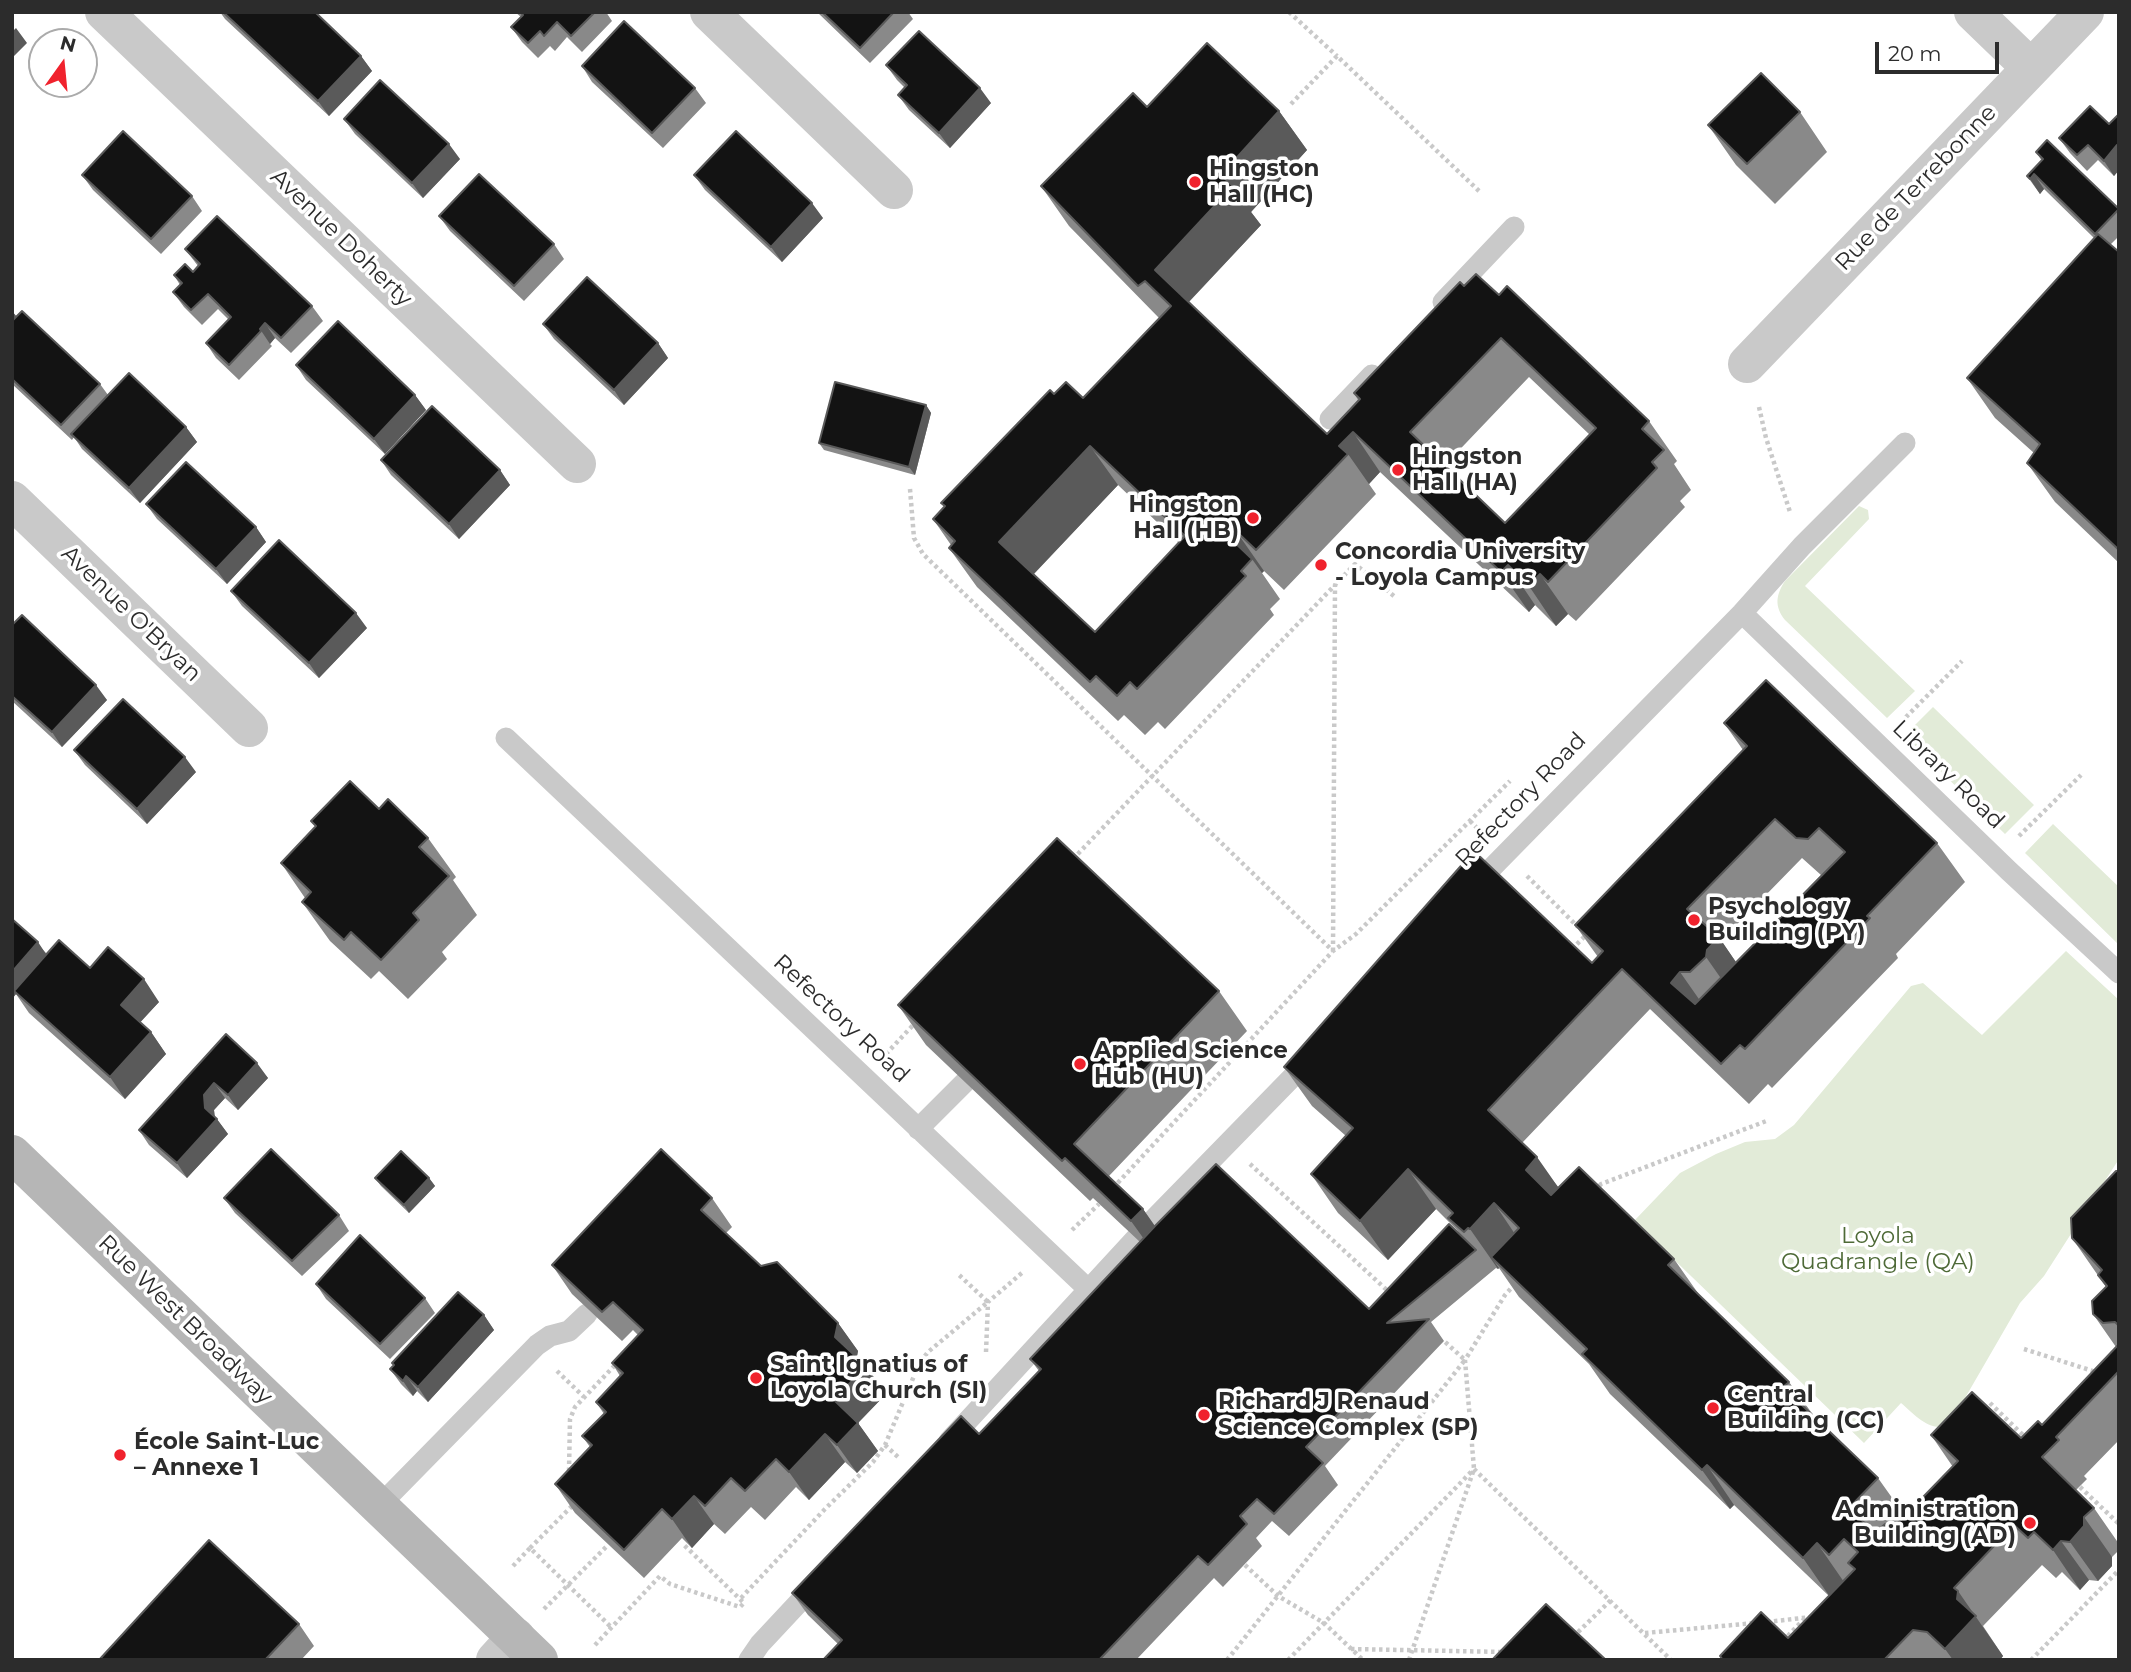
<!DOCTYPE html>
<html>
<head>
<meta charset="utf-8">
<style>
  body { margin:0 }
  #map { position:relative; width:2131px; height:1672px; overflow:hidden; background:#fff; font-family:Montserrat,sans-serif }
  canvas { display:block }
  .frame { position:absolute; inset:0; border:14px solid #2c2c2c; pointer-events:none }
  .north { position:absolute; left:28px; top:28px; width:70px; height:70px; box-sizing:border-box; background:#fff; border:2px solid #ababab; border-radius:50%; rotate:15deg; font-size:19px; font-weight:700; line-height:28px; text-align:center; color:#2c2c2c }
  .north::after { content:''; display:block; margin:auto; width:24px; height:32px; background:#f0222d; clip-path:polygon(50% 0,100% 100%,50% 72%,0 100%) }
  .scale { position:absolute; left:1875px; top:42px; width:124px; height:32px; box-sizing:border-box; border:4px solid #2c2c2c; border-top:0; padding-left:9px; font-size:21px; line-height:24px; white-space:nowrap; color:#2c2c2c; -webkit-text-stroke:5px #fff; paint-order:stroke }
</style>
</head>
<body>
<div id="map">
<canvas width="2131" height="1672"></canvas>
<div class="frame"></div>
<div class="north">N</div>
<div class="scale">20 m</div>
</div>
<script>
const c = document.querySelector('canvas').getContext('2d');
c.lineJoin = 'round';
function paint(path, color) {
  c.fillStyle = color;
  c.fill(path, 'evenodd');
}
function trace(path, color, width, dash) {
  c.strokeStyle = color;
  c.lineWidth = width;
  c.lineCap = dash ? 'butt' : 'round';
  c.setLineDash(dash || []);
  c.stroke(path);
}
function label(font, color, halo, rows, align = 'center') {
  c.font = font + ' Montserrat,sans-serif';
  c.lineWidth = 7;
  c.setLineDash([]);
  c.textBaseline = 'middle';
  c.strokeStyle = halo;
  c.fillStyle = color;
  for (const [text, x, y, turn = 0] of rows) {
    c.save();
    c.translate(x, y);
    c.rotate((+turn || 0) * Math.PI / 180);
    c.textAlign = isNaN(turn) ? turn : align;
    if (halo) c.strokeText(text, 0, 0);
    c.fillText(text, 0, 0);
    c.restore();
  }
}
const green = new Path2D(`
  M1859,506L1868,510L1869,519L1805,586L1915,691L1887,718L1785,620C1774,606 1776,595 1785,581Z
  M1933,707L2034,805L2005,834L1904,736Z
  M2053,824L2119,887V945L2025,853Z
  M2066,951L2119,1000V1159L2044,1276L2020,1303L1950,1424C1931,1434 1915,1415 1901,1403L1864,1443L1634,1221L1680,1173L1716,1154L1745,1142L1775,1139L1794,1125L1911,986L1923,983L1982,1035Z`);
const path = new Path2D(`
  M1289,12L1337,56
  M1291,104L1337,56L1479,191
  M1759,407L1766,438L1790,512
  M910,489L914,538L923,554L1333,951
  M1901,722L1962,661
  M1470,821L1482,833
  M2019,836L2081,775
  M1073,859L1355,564L1395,597
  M1527,876L1578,927
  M1572,949L1586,935L1584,933
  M1333,951L1335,585
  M886,1054L916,1022
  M1250,1164L1390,1293
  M1113,1188L1333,951L1356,934L1510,781
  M1595,1191L1601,1184L1769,1120
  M1072,1230L1099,1204
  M2024,1349L2099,1373
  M986,1352L988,1302L1023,1272
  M557,1371L584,1397
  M1990,1403L2027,1439
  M885,1445L898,1457
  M1474,1469L1671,1660
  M569,1471L570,1419L575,1407L618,1362
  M2080,1487L2119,1524
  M530,1548L574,1504
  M1245,1565L1278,1596L1324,1623L1363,1660
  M513,1566L530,1548L611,1627
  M741,1598L825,1509L873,1462L885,1445L919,1364L928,1352L988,1302L958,1274
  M544,1609L608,1545
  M1767,1622L1811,1617
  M1645,1633L1755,1623
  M1573,1637L1611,1600
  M1783,1641L1805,1618
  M595,1645L660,1576L670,1584L740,1607L744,1603L684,1545
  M1351,1649L1504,1652
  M1227,1660L1465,1360L1444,1341
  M1288,1660L1473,1470
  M1409,1660L1474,1469L1465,1360L1505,1295L1515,1284
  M2031,1660L2119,1570`);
const lane = new Path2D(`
  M1443,302L1514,227
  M1330,419L1372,375
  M1742,613L2009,871L2119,973
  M506,738L1089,1290
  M1472,888L1742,613L1802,546L1905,443
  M918,1129L965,1082
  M1147,1226L1310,1059
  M949,1441L1136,1238
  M379,1506L537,1345L550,1336L569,1331L587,1314
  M749,1660L760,1644L817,1583`);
const street = new Path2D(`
  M104,12L577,464
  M709,12L894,190
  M1973,12L2031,68
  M1747,364L2085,12
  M12,500L249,728
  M495,1660L516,1637`);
const secondary = new Path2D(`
  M12,1154L539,1660`);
const wall = new Path2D(`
  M220,12H315L361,56L372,71L329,116L225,19Z
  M515,12H606L612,21L582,52L567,37L555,51L550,46L538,58L522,42L511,27L521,17Z
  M817,12H908L913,19L870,63Z
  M886,65L991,103L950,148L909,110L898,95L905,88L897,80Z
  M582,66L695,88L706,103L663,148L592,82Z
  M1147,107L1279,111L1307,150L1251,212L1261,225L1189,302L1327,434L1358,400L1354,393L1464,286L1499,295L1649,421L1677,461L1674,464L1691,490L1680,501L1685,507L1576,621L1568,614L1556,626L1535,605L1529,612L1380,472L1369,484L1376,494L1284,590L1264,571L1262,573L1280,599L1270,609L1274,615L1165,729L1158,722L1145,735L1124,715L1118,721L977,587L949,548L951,545L933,519L944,507L941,503L1054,394L1083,398L1159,318L1069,226L1041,186ZM1529,377L1590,435L1505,523L1445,465ZM1118,485L1179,543L1095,632L1034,574Z
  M1800,112L1827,152L1775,204L1736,165L1708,125Z
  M2119,114V170L2114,176L2098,160L2087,171L2070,153L2059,138L2109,124Z
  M344,119L460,159L423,198L355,134Z
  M2036,152L2119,209V236L2110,245L2119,252V563L2055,502L2027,463L2034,453L1995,418L1967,378L2094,238L2044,189L2040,194L2027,176L2042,161Z
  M82,175L192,196L202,211L161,254L93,190Z
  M694,175L823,218L782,262L705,190Z
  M439,216L554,244L564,259L524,301L450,231Z
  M185,249L312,306L323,321L291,353L275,338L270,344L272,346L239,380L216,358L206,343L229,320L218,309L202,325L184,307L173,292L180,285L174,275L193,272L198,266Z
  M12,311L16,317L100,384L108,395L186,427L197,442L140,503L82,449L74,437L72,440L12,384Z
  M543,324L658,343L668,358L624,405L554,339Z
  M296,365L415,395L426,410L385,454L306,380Z
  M926,405L931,413L915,475L824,450L819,443Z
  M381,460L500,470L510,485L459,539L391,475Z
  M146,504L256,527L266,542L227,584L157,519Z
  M231,591L367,628L319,678L242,606Z
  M12,625L107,700L62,747L12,701Z
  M1724,723L1937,843L1965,882L1896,954L1898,958L1772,1088L1768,1084L1749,1104L1650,1009L1522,1143L1559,1188L1674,1259L1700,1296L1789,1382L1814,1416L1878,1478L1905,1516L1953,1467L1931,1435L2021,1438L2042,1425L2116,1347L2093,1314L2106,1287L2072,1238L2119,1171V1440L2084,1476L2087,1479L2076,1490L2094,1508L2119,1544V1550L2112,1557V1566L2098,1581L2089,1580L2080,1590L2062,1572L2056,1578L2042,1565L1983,1626L2003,1656L2000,1660H1722L1720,1656L1788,1638L1829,1596L1734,1505L1730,1509L1610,1394L1589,1364L1519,1297L1499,1268L1498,1269L1496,1268L1431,1322L1444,1341L1325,1466L1338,1485L1289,1536L1272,1521L1256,1538L1262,1546L1223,1587L1214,1578L1136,1660H823L838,1644L808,1615L792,1593L979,1434L1039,1371L1030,1359L1140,1242L1093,1198L1090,1201L926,1045L898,1005L1219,991L1247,1031L1109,1176L1143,1209L1155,1226L1369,1309L1460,1234L1456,1229L1436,1209L1388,1260L1338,1213L1311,1174L1346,1136L1312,1106L1284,1067L1592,963L1598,957L1575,925L1743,750ZM1802,858L1821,875L1736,962L1721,941Z
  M74,750L196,772L147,824L85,765Z
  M379,809L428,838L456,877L453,880L477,915L442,952L447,959L408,999L379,971L371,979L330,941L302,902L305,898L281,863L316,827L311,821Z
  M12,919L47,954L90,968L159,1002L140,1022L151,1032L166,1054L125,1099L29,1013L16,994L12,999Z
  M226,1034L268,1078L238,1110L225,1098L214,1110L215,1117L228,1134L187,1178L149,1145L139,1130Z
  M375,1178H429L435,1186L409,1213L381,1186Z
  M224,1198L339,1215L349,1231L302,1276L235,1213Z
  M712,1198L732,1227L726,1233L761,1266L838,1323L858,1351L857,1357L886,1394L858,1423L878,1451L857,1473L845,1462L809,1500L796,1487L765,1520L751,1507L725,1534L714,1524L692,1548L682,1538L644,1578L575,1513L555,1484L590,1447L582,1436L604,1414L596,1402L620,1376L612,1363L638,1335L633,1330L622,1341L572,1294L552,1265Z
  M316,1284L425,1298L435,1313L390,1359L326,1299Z
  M484,1315L494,1330L428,1402L417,1391L413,1396L401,1384L390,1369Z
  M299,1624L314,1646L301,1660H99Z`);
const shadedWall = new Path2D(`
  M16,28L27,43L12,58V32Z
  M361,56L372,71L329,116L318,101Z
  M980,88L991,103L950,148L939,133Z
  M1279,111L1307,150L1251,212L1261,225L1182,309L1155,270L1221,175Z
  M449,144L460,159L423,198L412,183Z
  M2117,145L2119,148V170L2114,176L2104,161Z
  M2034,174L2044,189L2040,194L2030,179Z
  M812,203L823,218L782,262L771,247Z
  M12,311L17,317L12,322Z
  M265,323L275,338L270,344L260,329Z
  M658,343L668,358L624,405L614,390Z
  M415,395L426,410L385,454L374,439Z
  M926,405L931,413L915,475L909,467Z
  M186,427L197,442L140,503L129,488Z
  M1353,432L1380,472L1369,484L1348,454L1339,446Z
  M1090,446L1118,485L1027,581L999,542Z
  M500,470L510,485L459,539L449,524Z
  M256,527L266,542L227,584L216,569Z
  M1236,531L1264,571L1262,573L1252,559L1230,538Z
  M1508,565L1535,605L1529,612L1501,572Z
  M1540,574L1568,614L1556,626L1529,586Z
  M356,613L367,628L319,678L309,663Z
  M96,685L107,700L62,747L52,732Z
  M185,757L196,772L147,824L137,809Z
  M1719,937L1746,977L1734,997L1706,957L1707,950Z
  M38,942L48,957L14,991L16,994L12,999V972Z
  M1680,972L1708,1012L1699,1022L1671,983Z
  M144,979L159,1002L136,1027L121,1005Z
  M151,1032L166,1054L125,1099L110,1077Z
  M257,1063L268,1078L238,1110L228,1095Z
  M214,1083L225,1098L214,1110L215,1121L217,1119L228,1134L187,1178L177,1163L205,1108L204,1095Z
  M1537,1157L1565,1197L1553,1210L1526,1170Z
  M1408,1169L1436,1209L1388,1260L1360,1221Z
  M429,1178L435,1186L409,1213L404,1205Z
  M1494,1203L1521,1243L1491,1257L1499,1268L1498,1269L1470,1229Z
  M1143,1209L1170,1248L1159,1260L1131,1221Z
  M484,1315L494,1330L428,1402L418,1387Z
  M838,1323L858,1351L855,1365L835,1337Z
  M866,1366L886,1394L858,1423L878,1451L857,1473L837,1445L834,1400Z
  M406,1376L417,1391L413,1396L403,1381Z
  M825,1434L845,1462L809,1500L789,1472Z
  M1707,1465L1734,1505L1730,1509L1702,1470Z
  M694,1496L714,1524L692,1548L672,1519Z
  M2084,1517L2112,1557V1566L2098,1581L2070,1542Z
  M2061,1541L2089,1580L2080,1590L2053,1550Z
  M1817,1543L1844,1582L1830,1597L1803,1558Z
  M1958,1591L2003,1656L2000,1660H1953L1945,1649Z`);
const building = new Path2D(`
  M223,12H315L361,56L318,101Z
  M520,12H595L571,36L557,22L544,36L540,31L528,43L511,27L523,15Z
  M822,12H894L860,48Z
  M624,21L695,88L652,133L582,66Z
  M919,31L980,88L939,133L898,95L907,85L886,65Z
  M1207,43L1279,111L1221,175L1233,186L1155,270L1327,434L1360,399L1354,393L1460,282L1464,286L1476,274L1499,295L1507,286L1649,421L1642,429L1664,450L1652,462L1657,468L1548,582L1540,574L1529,586L1508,565L1501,572L1353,432L1339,446L1348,454L1256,550L1236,531L1230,538L1252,559L1241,571L1246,576L1137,689L1130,682L1117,696L1096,676L1090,682L949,548L955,541L933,519L945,506L941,503L1050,390L1054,394L1066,382L1083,398L1171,306L1145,281L1138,286L1041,186L1133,93L1147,107ZM1501,338L1596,428L1505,523L1410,432ZM1090,446L1185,536L1095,632L999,542Z
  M1761,73L1800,112L1747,164L1708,125Z
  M380,80L449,144L412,183L344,119Z
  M2090,106L2109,124L2119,114V147L2117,145L2104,161L2088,145L2077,155L2059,138Z
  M123,131L192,196L151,239L82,175Z
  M736,131L812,203L771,247L694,175Z
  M2047,140L2119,209L2095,234L2034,174L2030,179L2027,176L2043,159L2036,152Z
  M479,174L554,244L514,286L439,216Z
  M217,216L312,306L281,338L265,323L260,329L261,331L229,365L206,343L231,317L208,294L191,310L173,292L182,283L174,275L185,264L193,272L200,264L185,249Z
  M2098,234L2119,252V550L2027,463L2040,444L1967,378Z
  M587,277L658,343L614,390L543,324Z
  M22,311L100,384L61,425L12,379V321Z
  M338,321L415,395L374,439L296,365Z
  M129,373L186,427L129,488L71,434Z
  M835,382L926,405L909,467L819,443Z
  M432,406L500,470L449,524L381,460Z
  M186,462L256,527L216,569L146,504Z
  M279,540L356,613L309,663L231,591Z
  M22,615L96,685L52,732L12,696V625Z
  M1766,680L1937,843L1867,916L1870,918L1745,1049L1740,1045L1721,1064L1622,969L1488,1110L1537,1157L1526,1170L1551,1195L1579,1167L1674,1259L1668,1265L1789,1382L1783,1387L1878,1478L1849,1508L1875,1533L1885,1524L1891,1530L1958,1461L1931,1435L1972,1392L2021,1438L2038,1421L2042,1425L2119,1344V1371L2056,1437L2059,1440L2042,1457L2094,1508L2084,1517V1526L2070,1542L2061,1541L2053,1550L2034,1532L2028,1538L2014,1525L1954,1588L1958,1591L1957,1599L1976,1616L1945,1649L1927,1632L1913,1630L1884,1660H1723L1720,1656L1761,1612L1788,1638L1855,1569L1848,1563L1858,1552L1844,1539L1829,1555L1817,1543L1803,1558L1707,1465L1702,1470L1582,1354L1587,1349L1491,1257L1519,1228L1494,1203L1470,1229L1468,1228L1464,1232L1448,1218L1453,1213L1408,1169L1360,1221L1311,1174L1353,1128L1284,1067L1474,851L1592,963L1603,951L1575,925L1747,746L1724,723ZM1775,819L1796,838L1808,839L1819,828L1845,852L1695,1004L1671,983L1680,972H1690L1706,957L1707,950L1719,937L1687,909Z
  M123,699L185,757L137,809L74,750Z
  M350,781L379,809L388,799L428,838L419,847L449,876L413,913L419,920L381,960L351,932L344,940L302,902L311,892L281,863L316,826L311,821Z
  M1057,838L1219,991L1074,1144L1143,1209L1131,1221L1065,1158L1062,1161L898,1005Z
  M12,919L38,942L12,972Z
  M59,940L90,968L108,947L144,979L121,1005L151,1032L110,1077L14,991Z
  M226,1034L257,1063L228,1095L214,1083L204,1095L205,1108L217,1119L177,1163L139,1130Z
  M271,1149L339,1215L292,1261L224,1198Z
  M661,1149L712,1198L701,1210L761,1266L777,1262L838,1323L835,1337L866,1366L834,1400L858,1423L837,1445L825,1434L789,1472L776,1459L745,1491L731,1478L705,1506L694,1496L672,1519L662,1509L624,1550L555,1484L592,1445L582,1436L606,1412L596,1402L623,1373L612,1363L643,1330L613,1302L602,1312L552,1265Z
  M401,1151L429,1178L404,1205L375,1178Z
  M1216,1164L1369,1309L1449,1224L1476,1250L1387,1323L1429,1319L1306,1447L1323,1463L1274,1514L1257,1499L1240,1516L1247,1524L1208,1565L1198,1556L1099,1660H823L842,1640L792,1593L961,1416L979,1434L1041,1369L1030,1359L1155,1226Z
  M2116,1171H2119V1326L2115,1322L2103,1323L2093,1314L2092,1301L2107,1286L2098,1275L2102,1270L2072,1238L2071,1218Z
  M360,1235L425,1298L380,1344L316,1284Z
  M458,1292L484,1315L418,1387L406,1376L403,1381L390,1369L394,1365L392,1363Z
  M209,1540L299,1624L265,1660H99Z
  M1546,1604L1606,1660H1492Z`);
const markers = [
  [1195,182,7,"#f0222d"],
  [1398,470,7,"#f0222d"],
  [1253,518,7,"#f0222d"],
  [1321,565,7,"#f0222d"],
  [1694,920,7,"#f0222d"],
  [1080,1064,7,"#f0222d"],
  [756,1378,7,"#f0222d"],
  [1713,1408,7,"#f0222d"],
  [1204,1415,7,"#f0222d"],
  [120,1455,7,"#f0222d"],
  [2030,1523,7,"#f0222d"]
];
const poiNames = [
  ["Hingston",1209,169],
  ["Hall (HC)",1209,195],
  ["Hingston",1412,457],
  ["Hall (HA)",1412,483],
  ["Hingston",1239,505,"right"],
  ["Hall (HB)",1239,531,"right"],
  ["Concordia University",1335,552],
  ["- Loyola Campus",1335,578],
  ["Psychology",1708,907],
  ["Building (PY)",1708,933],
  ["Applied Science",1094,1051],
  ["Hub (HU)",1094,1077],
  ["Saint Ignatius of",770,1365],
  ["Loyola Church (SI)",770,1391],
  ["Central",1727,1395],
  ["Building (CC)",1727,1421],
  ["Richard J Renaud",1218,1402],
  ["Science Complex (SP)",1218,1428],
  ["École Saint-Luc",134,1442],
  ["– Annexe 1",134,1468],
  ["Administration",2016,1510,"right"],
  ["Building (AD)",2016,1536,"right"]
];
const streetNames = [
  ["Rue de Terrebonne",1916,188,-46],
  ["Avenue Doherty",341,238,44],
  ["Avenue O'Bryan",131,614,44],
  ["Library Road",1948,775,44],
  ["Refectory Road",1521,800,-46],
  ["Refectory Road",841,1019,43],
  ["Rue West Broadway",185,1320,44]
];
const parkNames = [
  ["Loyola",1878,1236],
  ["Quadrangle (QA)",1878,1262]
];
paint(green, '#e2ebd8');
trace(path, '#c9c9c9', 4.5, [3.5, 3.5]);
trace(lane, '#c9c9c9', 21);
trace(street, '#c9c9c9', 38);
trace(secondary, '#b6b6b6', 38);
paint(wall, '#898989');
paint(shadedWall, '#5a5a5a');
paint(building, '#131313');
trace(building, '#5a5a5a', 2);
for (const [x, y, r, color] of markers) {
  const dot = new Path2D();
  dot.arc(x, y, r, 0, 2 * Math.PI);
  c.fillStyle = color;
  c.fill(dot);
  trace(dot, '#fff', 2.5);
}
label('bold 23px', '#2c2c2c', '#fff', poiNames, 'left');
label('23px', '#2c2c2c', '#fff', streetNames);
label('23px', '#4e6a37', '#fff', parkNames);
</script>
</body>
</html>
